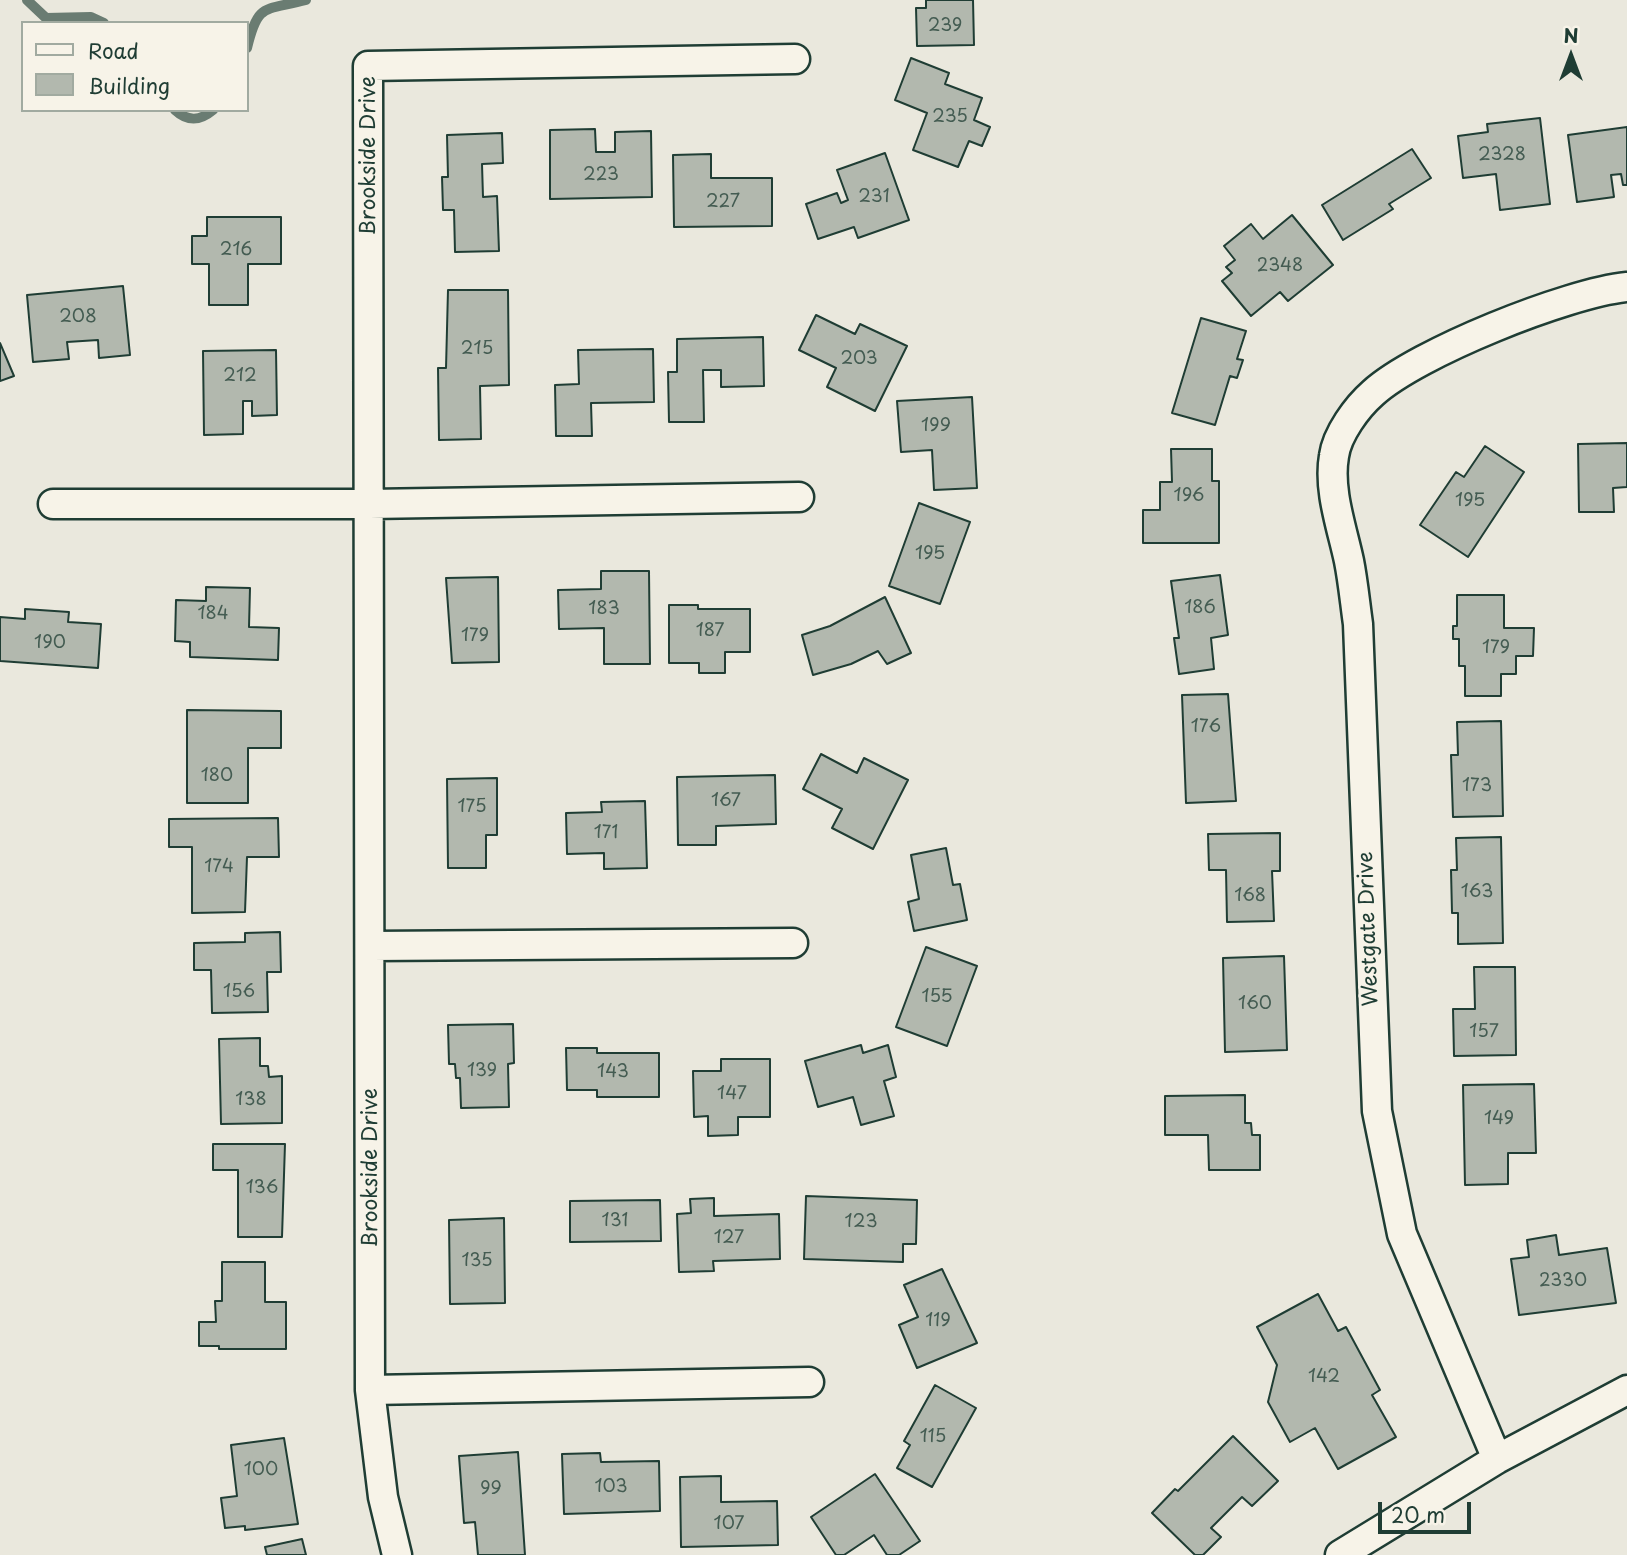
<!DOCTYPE html>
<html>
<head>
<meta charset="utf-8">
<style>
  body { margin:0 }
  #map { position:relative; width:1627px; height:1555px; overflow:hidden; background:#eae8dd; font-family:"Playpen Sans",sans-serif }
  canvas { display:block }
  .legend { position:absolute; left:21px; top:21px; width:228px; height:91px; box-sizing:border-box; background:#f7f3e8; border:2px solid #a1aaa0; margin:0; padding:9px 12px; list-style:none; font-size:21px; color:#1f3d34 }
  .legend li { display:flex; align-items:center; gap:14px; height:35px }
  .legend b { width:35px; border:2px solid #a1aaa0 }
  .north { position:absolute; left:1536px; top:21px; width:70px; height:70px; -webkit-text-stroke:5px #f7f3e8; paint-order:stroke; rotate:0deg; font-size:19px; font-weight:700; line-height:28px; text-align:center; color:#1f3d34 }
  .north::after { content:''; display:block; margin:auto; width:24px; height:32px; background:#1f3d34; clip-path:polygon(50% 0,100% 100%,50% 72%,0 100%) }
  .scale { position:absolute; left:1378px; top:1502px; width:93px; height:32px; box-sizing:border-box; border:4px solid #1f3d34; border-top:0; padding-left:9px; font-size:21px; line-height:24px; white-space:nowrap; color:#1f3d34; -webkit-text-stroke:5px #f7f3e8; paint-order:stroke }
</style>
</head>
<body>
<div id="map">
<canvas width="1627" height="1555"></canvas>
<ul class="legend">
<li><b style="height:9px;background:#f7f3e8"></b>Road</li>
<li><b style="height:19px;background:#b2b8ae"></b>Building</li>
</ul>
<div class="north">N</div>
<div class="scale">20 m</div>
</div>
<script>
const c = document.querySelector('canvas').getContext('2d');
c.lineJoin = 'round';
function trace(path, color, width, dash) {
  c.strokeStyle = color;
  c.lineWidth = width;
  c.lineCap = dash ? 'butt' : 'round';
  c.setLineDash(dash || []);
  c.stroke(path);
}
function paint(path, color) {
  c.fillStyle = color;
  c.fill(path, 'evenodd');
}
function label(font, color, halo, rows, align = 'center') {
  c.font = font + ' "Playpen Sans",sans-serif';
  c.lineWidth = 5;
  c.setLineDash([]);
  c.textBaseline = 'middle';
  c.strokeStyle = halo;
  c.fillStyle = color;
  for (const [text, x, y, turn = 0] of rows) {
    c.save();
    c.translate(x, y);
    c.rotate((+turn || 0) * Math.PI / 180);
    c.textAlign = isNaN(turn) ? turn : align;
    if (halo) c.strokeText(text, 0, 0);
    c.fillText(text, 0, 0);
    c.restore();
  }
}
const stream = new Path2D(`
  M27,0L46,18L91,17L104,23
  M247,48C258,2 264,11 306,0
  M175,110C188,122 200,121 213,110`);
const building = new Path2D(`
  M926,0H973L974,45L917,46L916,8H926Z
  M911,58L949,73L945,84L982,98L974,120L990,127L982,146L969,141L958,167L913,150L927,113L895,100Z
  M1540,118L1550,204L1500,210L1496,174L1463,178L1458,136L1488,132L1487,124Z
  M1627,127V185H1623L1621,174L1611,175L1614,197L1577,202L1568,135Z
  M595,129L596,152H615V132L651,131L652,197L550,199V130Z
  M502,133L503,163L482,164L483,197L497,196L499,251L455,252L454,210H443L442,177H448L447,135Z
  M1412,149L1431,178L1389,204L1393,209L1343,240L1322,205Z
  M885,153L909,220L858,238L854,227L818,239L806,204L837,193L841,203L848,200L837,170Z
  M711,154V178H772V226L674,227L673,155Z
  M1292,215L1333,265L1288,301L1280,292L1251,316L1222,281L1232,273L1226,267L1235,260L1224,246L1251,224L1263,239Z
  M207,217H281V264H248V305H209V264H192V236H207Z
  M123,286L130,355L99,358L98,340L67,342L69,359L33,362L27,295Z
  M448,290H508L509,385L480,386L481,439L439,440L438,368H446Z
  M816,315L855,334L860,324L907,346L875,411L827,387L836,368L799,350Z
  M1201,318L1246,331L1237,359L1243,360L1237,378L1230,376L1215,425L1172,413Z
  M763,337L764,386L721,387V370H703L704,422H669L668,372H677V339Z
  M0,343L14,376L0,381Z
  M653,349L654,402L591,403L592,436H556L555,385L579,384L578,350Z
  M276,350L277,415L252,416V401H243V434L204,435L203,351Z
  M972,397L977,488L934,490L932,450L901,452L897,401Z
  M1627,443V487L1613,488L1614,512H1579L1578,444Z
  M1485,446L1524,472L1468,557L1420,525L1456,472L1464,477Z
  M1171,449H1212V481H1219V543H1143V510H1160V482H1172Z
  M919,503L970,522L940,604L889,586Z
  M601,571H649L650,664H604V628L559,629L558,590L601,589Z
  M1220,575L1228,635L1211,638L1214,669L1179,674L1174,638H1179L1171,581Z
  M498,577L499,662L452,663L446,578Z
  M206,587L250,588L249,627L279,628L278,660L190,657V642L175,641L176,600L206,601Z
  M1457,595H1504V628H1534L1533,656H1516V674H1501V696H1465V666H1459V639H1453V626H1457Z
  M885,597L911,653L887,664L878,651L851,664L813,675L802,635L830,626Z
  M669,605H698V609H750V652H725V673H699V663H669Z
  M25,609L69,612L68,622L101,624L98,668L0,661V617L25,619Z
  M1228,694L1236,801L1186,803L1182,695Z
  M187,710L281,711V748H248V803H187Z
  M1501,721L1503,816L1453,817L1451,755H1458L1457,722Z
  M821,754L857,773L864,758L908,780L873,849L832,828L842,809L803,789Z
  M775,775L776,824L716,826V845H678L677,777Z
  M497,778V835H486V868H448L447,779Z
  M645,801L647,868L604,869V853L567,854L566,813L602,812L601,802Z
  M278,818L279,857H247L245,912L192,913V847H169V819Z
  M1280,833V871H1272L1274,921L1227,922L1226,870H1209L1208,834Z
  M1501,837L1503,943L1458,944V913H1452L1451,870H1457L1456,838Z
  M946,848L953,885L960,884L967,920L914,931L908,902L919,899L911,855Z
  M280,932L281,972H267L268,1012L212,1013L211,970H194V943L245,942V933Z
  M926,947L977,966L947,1046L896,1027Z
  M1284,956L1287,1050L1225,1052L1223,958Z
  M1474,967H1515L1516,1055L1454,1056L1453,1009H1475Z
  M513,1024L514,1063L508,1064L509,1107L461,1108L460,1078H456L455,1064H449L448,1025Z
  M260,1038V1066H268L269,1077L282,1076V1123L221,1124L219,1039Z
  M861,1045L863,1053L888,1045L896,1077L884,1081L894,1116L861,1125L853,1097L818,1107L805,1061Z
  M566,1048H597V1053H659V1097H597V1090H567Z
  M721,1059H770V1117H738V1135L708,1136V1116L694,1117L693,1071H721Z
  M1534,1084L1536,1153H1508V1184L1465,1185L1463,1085Z
  M1245,1095V1123H1251L1252,1135H1260V1170H1209L1208,1135H1165V1096Z
  M213,1144H285L282,1237H238V1170H213Z
  M806,1196L917,1200L916,1244H903V1262L804,1259Z
  M714,1198V1216L779,1214L780,1259L713,1261L714,1271L679,1272L677,1214L691,1213L690,1199Z
  M660,1200L661,1241L570,1242V1201Z
  M504,1218L505,1303L450,1304L449,1220Z
  M1556,1235L1559,1255L1607,1248L1616,1303L1519,1315L1511,1259L1529,1257L1527,1240Z
  M222,1262H265V1302H286V1349H219V1346H199V1322H216L215,1301H222Z
  M942,1269L977,1343L917,1368L899,1325L918,1317L904,1285Z
  M1318,1294L1338,1331L1346,1327L1380,1390L1372,1395L1396,1437L1338,1469L1315,1428L1290,1442L1268,1402L1277,1365L1257,1327Z
  M935,1385L976,1408L932,1487L897,1468L910,1445L904,1441Z
  M1233,1436L1278,1481L1252,1506L1242,1497L1211,1528L1221,1537L1203,1555H1195L1152,1513L1175,1489L1178,1491Z
  M284,1438L298,1524L245,1530V1526L225,1528L221,1498L237,1496L231,1445Z
  M518,1452L525,1555H478L475,1522L464,1523L459,1456Z
  M600,1453L601,1462L659,1461L660,1511L564,1514L562,1454Z
  M875,1474L920,1541L899,1555H887L874,1535L844,1555H836L811,1517Z
  M721,1476V1502L777,1501L778,1545L681,1547L680,1477Z
  M302,1539L306,1555H267L265,1547Z`);
const street = new Path2D(`
  M53,504H370L799,497
  M372,946L793,943
  M370,1390L809,1382
  M1497,1459L1402,1234L1377,1111L1358,624C1355,603 1353,581 1349,561C1342,528 1328,490 1334,456C1337,434 1357,407 1373,393C1417,353 1567,293 1627,287
  M397,1555L383,1497L370,1390L368,66L795,59
  M1340,1555L1497,1459L1627,1390`);
const numberNames = [
  ["239",945,26],
  ["235",950,117],
  ["2328",1502,155],
  ["223",601,175],
  ["231",874,197],
  ["227",723,202],
  ["216",236,250],
  ["2348",1280,266],
  ["208",78,317],
  ["215",477,349],
  ["203",859,359],
  ["212",240,376],
  ["199",936,426],
  ["196",1189,496],
  ["195",1470,501],
  ["195",930,554],
  ["186",1200,608],
  ["183",604,609],
  ["184",213,614],
  ["187",710,631],
  ["179",475,636],
  ["190",50,643],
  ["179",1496,648],
  ["176",1206,727],
  ["180",217,776],
  ["173",1477,786],
  ["167",726,801],
  ["175",472,807],
  ["171",606,833],
  ["174",219,867],
  ["163",1477,892],
  ["168",1250,896],
  ["156",239,992],
  ["155",937,997],
  ["160",1255,1004],
  ["157",1484,1032],
  ["139",482,1071],
  ["143",613,1072],
  ["147",732,1094],
  ["138",251,1100],
  ["149",1499,1119],
  ["136",262,1188],
  ["131",615,1221],
  ["123",861,1222],
  ["127",729,1238],
  ["135",477,1261],
  ["2330",1563,1281],
  ["119",938,1321],
  ["142",1324,1377],
  ["115",933,1437],
  ["100",261,1470],
  ["103",611,1487],
  ["99",491,1489],
  ["107",729,1524]
];
const streetNames = [
  ["Brookside Drive",369,156,-90],
  ["Westgate Drive",1369,929,-92],
  ["Brookside Drive",371,1168,-90]
];
trace(stream, '#6a7c72', 10);
paint(building, '#b2b8ae');
trace(building, '#1f3d34', 2);
trace(street, '#1f3d34', 33);
trace(street, '#f7f3e8', 28);
label('18px', '#445c52', null, numberNames);
label('21px', '#1f3d34', '#f7f3e8', streetNames);
</script>
</body>
</html>
